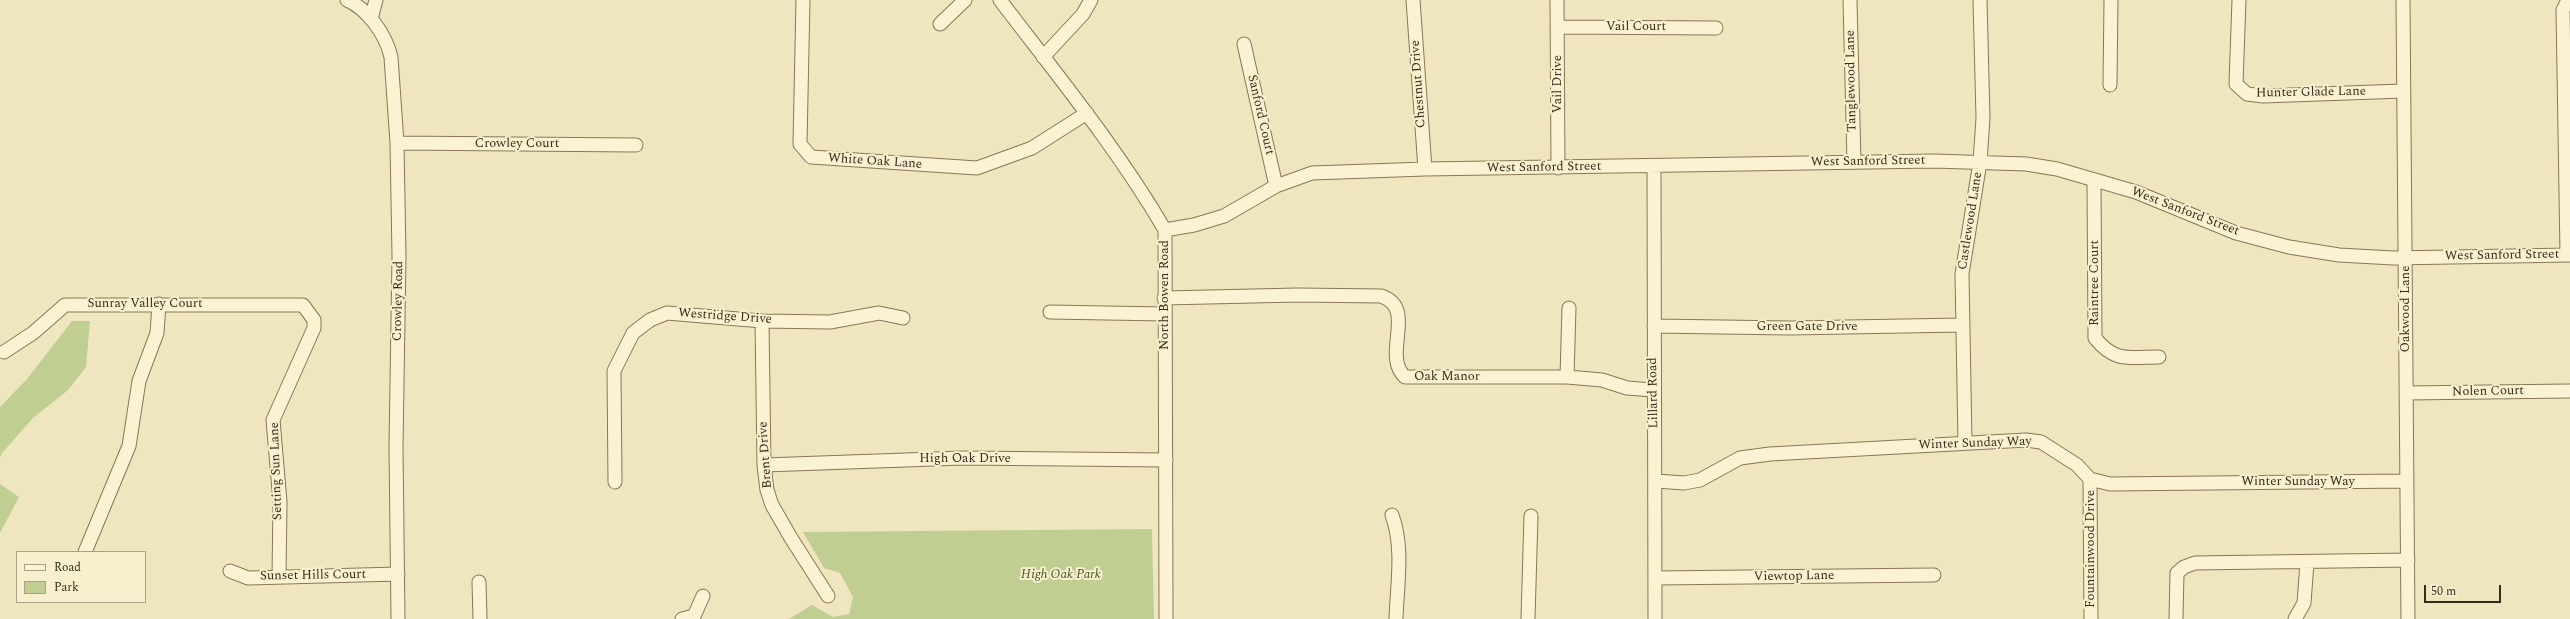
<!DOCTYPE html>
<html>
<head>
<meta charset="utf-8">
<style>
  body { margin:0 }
  #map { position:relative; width:2570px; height:619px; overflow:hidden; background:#efe6bf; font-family:Spectral,serif }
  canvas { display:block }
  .legend { position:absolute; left:16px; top:551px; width:130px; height:52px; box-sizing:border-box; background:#f7efce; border:1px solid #aaa187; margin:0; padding:5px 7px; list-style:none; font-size:12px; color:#372c1c }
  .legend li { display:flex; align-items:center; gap:8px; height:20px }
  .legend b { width:20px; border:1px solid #aaa187 }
  .scale { position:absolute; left:2424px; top:585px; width:77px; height:18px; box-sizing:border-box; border:2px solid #372c1c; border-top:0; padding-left:5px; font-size:12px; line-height:14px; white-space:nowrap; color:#372c1c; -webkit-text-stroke:3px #f7efce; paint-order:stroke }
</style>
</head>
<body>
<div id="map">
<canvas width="2570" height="619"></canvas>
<ul class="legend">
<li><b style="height:5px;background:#faf2d2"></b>Road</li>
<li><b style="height:11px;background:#c0ce92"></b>Park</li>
</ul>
<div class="scale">50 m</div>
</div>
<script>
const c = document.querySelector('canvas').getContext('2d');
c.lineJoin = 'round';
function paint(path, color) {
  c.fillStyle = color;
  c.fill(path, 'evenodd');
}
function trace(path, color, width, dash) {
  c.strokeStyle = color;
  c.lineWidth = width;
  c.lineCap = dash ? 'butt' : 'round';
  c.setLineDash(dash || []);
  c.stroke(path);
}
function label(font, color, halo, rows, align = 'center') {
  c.font = font + ' Spectral,serif';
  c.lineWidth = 4;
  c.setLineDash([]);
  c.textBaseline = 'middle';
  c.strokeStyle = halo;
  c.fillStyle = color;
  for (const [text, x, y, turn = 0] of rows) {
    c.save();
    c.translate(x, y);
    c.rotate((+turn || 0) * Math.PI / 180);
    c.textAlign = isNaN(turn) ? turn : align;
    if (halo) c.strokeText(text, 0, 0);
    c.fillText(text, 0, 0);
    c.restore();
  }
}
const green = new Path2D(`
  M72,321H90L86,367L68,390L33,418L2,453L0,458V407L27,379Z
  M0,484L19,497L0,533Z
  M1152,529L1154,619H789L812,605L833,617L849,614L853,597L840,573L824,568L803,532Z`);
const minor = new Path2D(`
  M347,0C368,9 386,35 391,57L397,143L399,256L396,447L398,619
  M803,0L800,144L811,157L977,168L1032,148L1087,113
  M1000,0C1057,75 1117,148 1165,230L1166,619
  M1413,0L1425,169
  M1557,0L1558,168
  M1850,0L1854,162
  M2239,0L2236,84L2247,94L2263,96L2403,91
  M2403,0L2408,619
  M371,19L376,0
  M940,24L965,0
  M1557,27L1716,28
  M1244,44L1276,186
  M1043,57L1083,14L1091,0
  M2110,85L2111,0
  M397,143L636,145
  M1654,166L1655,619
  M2094,181L2095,338C2115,363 2129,357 2159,357
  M1165,230L1194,225L1224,216L1276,186L1312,173L1425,169L1934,161L2026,164L2057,169L2136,192L2236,233L2289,247L2339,255L2393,258L2570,255
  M2567,255L2563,10L2568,0
  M1164,298L1297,295L1381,296C1418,308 1381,355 1405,377H1567L1602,380L1627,388L1653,390
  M1050,312L1164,314
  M762,321L764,465L767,490L772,505L791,538L828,596
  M1654,326L1790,328L1961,325
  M4,352L33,333L65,305H303L314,320V328L273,420L280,502L279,577
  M1567,377L1569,308
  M2406,393L2570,391
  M1965,443L1962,274L1980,162L1983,118L1980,0
  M764,465L962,458L1166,460
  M2090,479L2091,619
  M1656,481L1684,483L1700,480L1740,458L1770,454L2026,440L2041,442L2077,465L2090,479L2110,484L2407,481
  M615,482L614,371L633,333L650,320L667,313L762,321L830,322L879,313L903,318
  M1392,515C1404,548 1397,585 1396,619
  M85,552L129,446L139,381L157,333L159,304
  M230,571L248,578L398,574
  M1655,578L1934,575
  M479,582L480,619
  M682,619L694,616L703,596
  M1528,619L1531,516
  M2176,619L2177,573L2184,567L2195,563L2408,560
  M2295,619L2304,603L2307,563`);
const streetNames = [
  ["Vail Court",1636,27],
  ["Tanglewood Lane",1852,81,-91],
  ["Chestnut Drive",1419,84,-94],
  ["Vail Drive",1558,84,-90],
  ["Hunter Glade Lane",2311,93,-1],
  ["Sanford Court",1260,115,77],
  ["Crowley Court",517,144],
  ["White Oak Lane",875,162,4],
  ["West Sanford Street",1868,162,-1],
  ["West Sanford Street",1544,168,-1],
  ["West Sanford Street",2185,212,21],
  ["Castlewood Lane",1971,221,-81],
  ["West Sanford Street",2502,256,-1],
  ["Raintree Court",2095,283,-90],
  ["North Bowen Road",1165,295,-90],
  ["Crowley Road",399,301,-89],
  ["Sunray Valley Court",145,304],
  ["Oakwood Lane",2406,309,-90],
  ["Westridge Drive",725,317,4],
  ["Green Gate Drive",1807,327],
  ["Oak Manor",1447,377],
  ["Nolen Court",2488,392,-1],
  ["Lillard Road",1654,393,-91],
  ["Winter Sunday Way",1975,444,-2],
  ["Brent Drive",766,455,-94],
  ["High Oak Drive",965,459],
  ["Setting Sun Lane",277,471,-92],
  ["Winter Sunday Way",2298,482],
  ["Fountainwood Drive",2091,549,-90],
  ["Sunset Hills Court",313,576,-1],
  ["Viewtop Lane",1794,577,-1]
];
const parkNames = [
  ["High Oak Park",1061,575]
];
paint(green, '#c0ce92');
trace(minor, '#887656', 15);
trace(minor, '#faf2d2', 13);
label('13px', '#372c1c', '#f7efce', streetNames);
label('italic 13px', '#425521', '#f7efce', parkNames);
</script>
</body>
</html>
